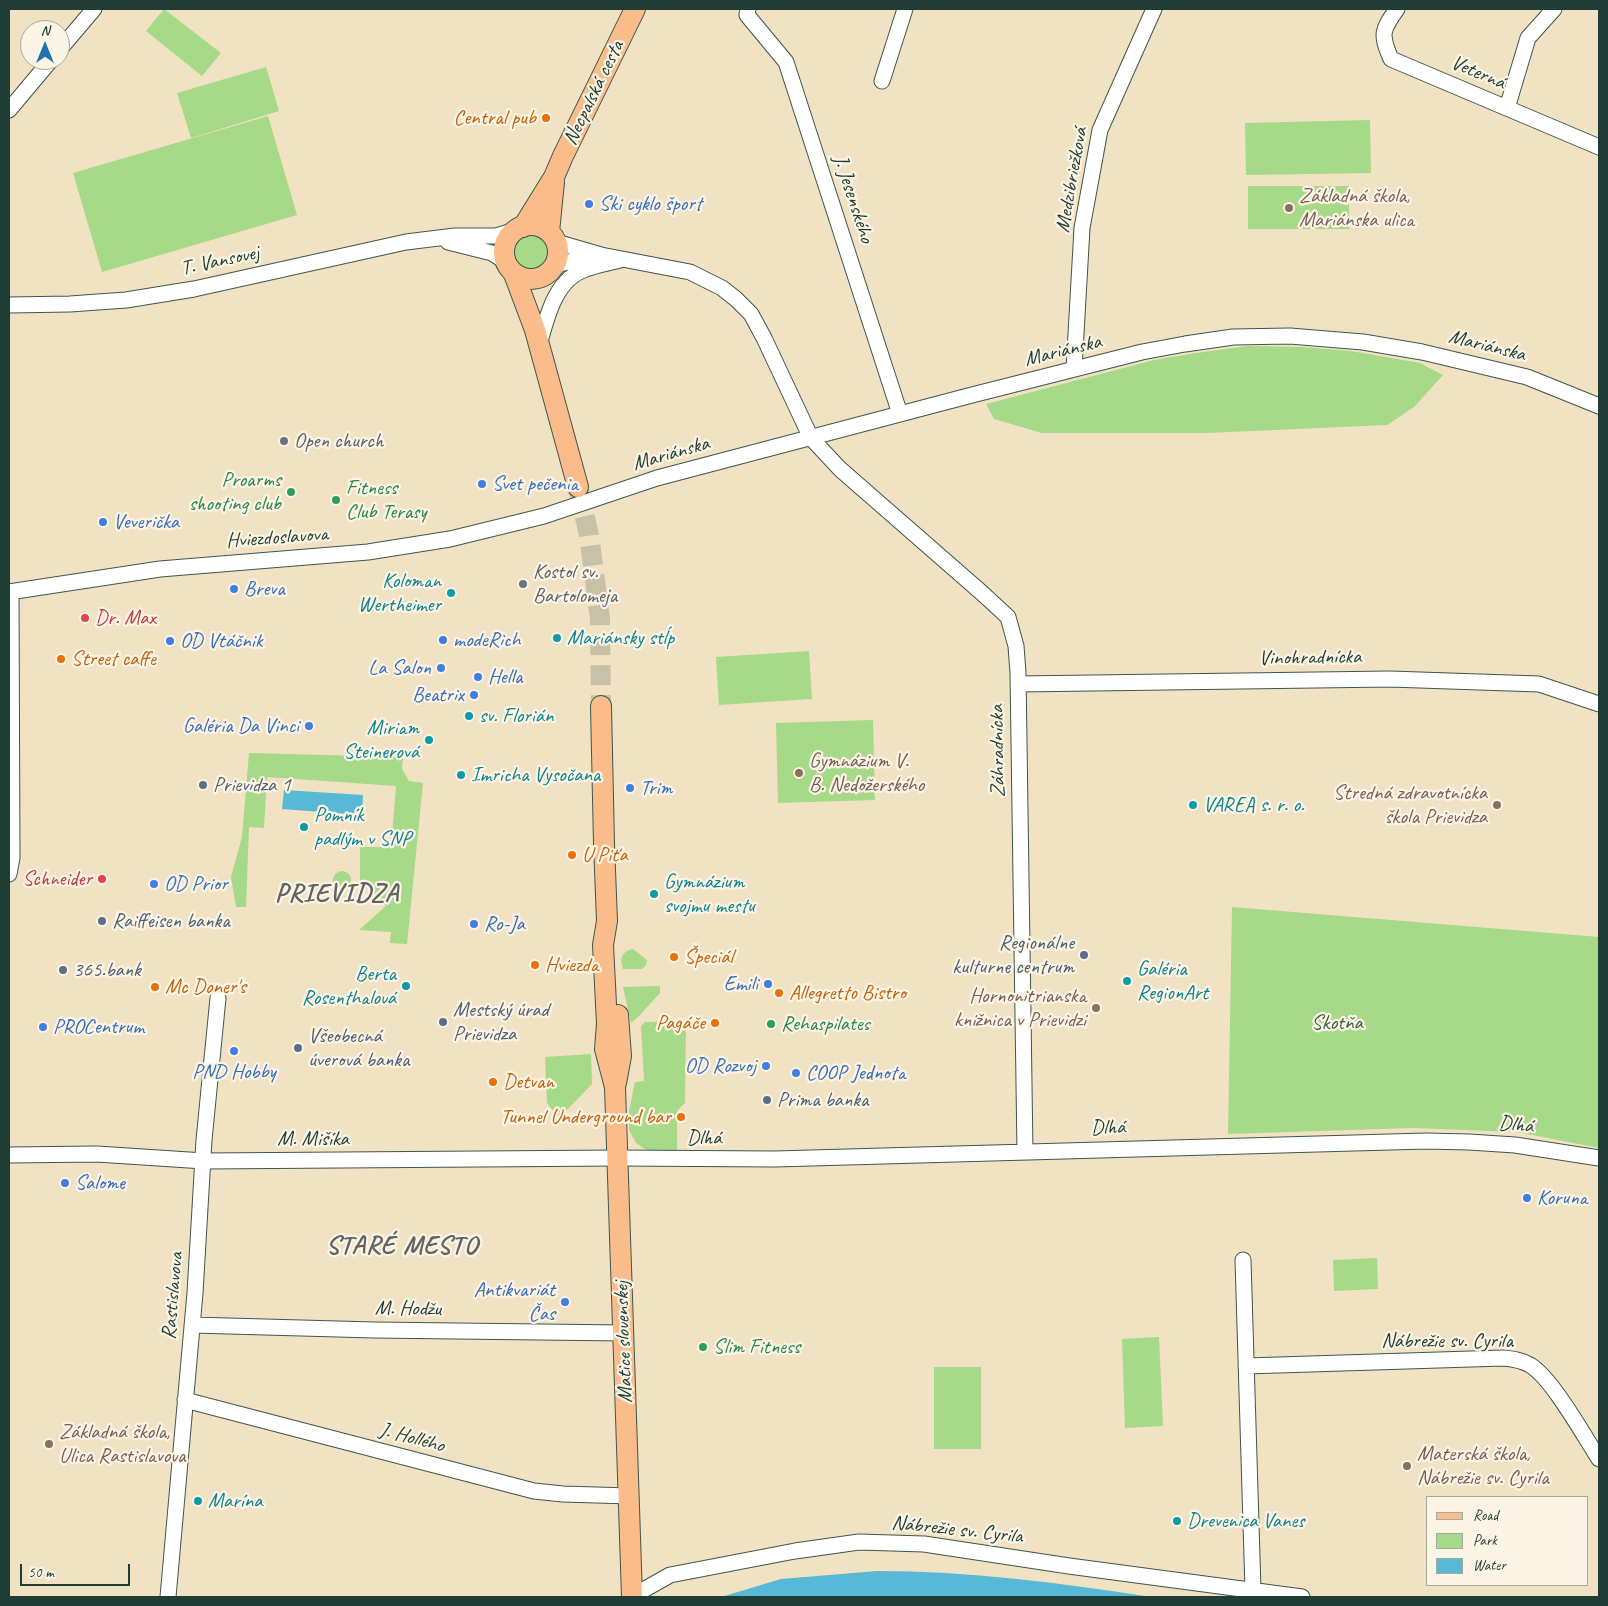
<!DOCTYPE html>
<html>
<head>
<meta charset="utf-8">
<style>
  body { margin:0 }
  #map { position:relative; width:1608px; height:1606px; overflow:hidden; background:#f1e2c4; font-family:Caveat,sans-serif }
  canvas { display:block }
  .frame { position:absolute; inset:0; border:10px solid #1f3d34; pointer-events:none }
  .legend { position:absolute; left:1426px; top:1496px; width:162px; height:90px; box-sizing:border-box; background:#fcf5e5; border:1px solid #a4ab9e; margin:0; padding:6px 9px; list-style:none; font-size:15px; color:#1f3d34 }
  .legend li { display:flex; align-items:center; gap:10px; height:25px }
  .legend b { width:25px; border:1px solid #a4ab9e }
  .north { position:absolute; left:20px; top:20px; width:50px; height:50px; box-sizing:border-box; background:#fcf5e5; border:1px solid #a4ab9e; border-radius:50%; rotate:0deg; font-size:14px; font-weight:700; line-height:20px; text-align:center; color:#1f3d34 }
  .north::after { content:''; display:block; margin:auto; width:18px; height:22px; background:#1f6fb2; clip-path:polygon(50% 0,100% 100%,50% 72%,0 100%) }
  .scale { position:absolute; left:20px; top:1564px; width:110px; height:22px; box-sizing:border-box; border:2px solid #1f3d34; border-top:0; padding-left:6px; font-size:15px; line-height:18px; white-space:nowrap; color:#1f3d34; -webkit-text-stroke:4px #fcf5e5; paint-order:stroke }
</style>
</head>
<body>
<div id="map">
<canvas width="1608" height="1606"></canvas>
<div class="frame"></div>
<ul class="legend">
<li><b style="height:6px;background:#fabc8b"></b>Road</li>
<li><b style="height:14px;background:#a6d988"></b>Park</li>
<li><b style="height:14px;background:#57b9d6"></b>Water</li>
</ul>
<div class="north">N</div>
<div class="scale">50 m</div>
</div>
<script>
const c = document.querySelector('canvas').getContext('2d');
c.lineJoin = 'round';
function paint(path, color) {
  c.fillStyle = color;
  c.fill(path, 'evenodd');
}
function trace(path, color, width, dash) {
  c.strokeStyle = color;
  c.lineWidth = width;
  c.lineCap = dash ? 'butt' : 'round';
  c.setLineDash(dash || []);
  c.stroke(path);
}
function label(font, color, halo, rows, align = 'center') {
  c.font = font + ' Caveat,sans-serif';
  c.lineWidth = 4.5;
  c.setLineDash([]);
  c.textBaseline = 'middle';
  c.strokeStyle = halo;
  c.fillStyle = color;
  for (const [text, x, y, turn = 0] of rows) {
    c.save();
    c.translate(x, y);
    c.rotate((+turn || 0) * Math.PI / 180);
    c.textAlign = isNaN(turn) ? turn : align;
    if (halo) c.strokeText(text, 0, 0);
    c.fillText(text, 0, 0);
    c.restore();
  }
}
const green = new Path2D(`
  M164,9L221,53L202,76L146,31Z
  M266,67L279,111L191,138L177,93Z
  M268,116L297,215L102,272L73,173Z
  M1370,120L1371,173L1246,175L1245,123Z
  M1248,186H1349V229H1248Z
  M513 252a18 18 0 1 1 36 0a18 18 0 1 1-36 0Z
  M1248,346L1302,347L1351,351L1420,363L1443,375L1414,407L1387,425L1207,433H1042L994,419L986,404L1154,360L1196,353Z
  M809,651L812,699L719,705L716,657Z
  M873,720L875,800L778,803L776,723Z
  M249,753L403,757L402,769L409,781L423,783L407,944L390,943L391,932L359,930L386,906L360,881V847H391L396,786L267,777L264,828L249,827L246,907H236L231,877L242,837Z
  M333 880a9 9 0 1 1 18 0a9 9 0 1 1-18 0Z
  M1232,907L1599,937V1148L1517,1132L1412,1128L1228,1134Z
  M633,949L647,960L646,965L642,969H623C619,959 622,951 633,949Z
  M660,986V993L638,1017L631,1023L623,987Z
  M686,1021L685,1103L677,1111V1151H648L636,1143L629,1130V1111L635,1082L644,1081L641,1026L645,1022Z
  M591,1054L592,1084L559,1118L547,1103L545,1057Z
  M1377,1258L1378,1289L1334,1291L1333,1260Z
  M1159,1337L1163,1426L1125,1428L1122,1339Z
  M934,1367H981V1449H934Z`);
const water = new Path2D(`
  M284,790L363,795L362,815L282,809Z
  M877,1571C969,1571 1060,1583 1151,1597H721L781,1579Z`);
const majorTunnel = new Path2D(`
  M578,487L589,535L600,619L601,706`);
const minor = new Path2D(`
  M748,9L747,15L786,62L900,414
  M1397,9C1382,30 1380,34 1391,59L1599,147
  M60,49L94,9
  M882,81L905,9
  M1507,108L1528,38L1554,9
  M9,110L51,60
  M448,242L492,253L506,262
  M556,242L601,255L690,272L722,288L736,299L751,314L764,338L811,438L840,469L982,593L1008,617L1016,646L1018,673L1025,1152
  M555,265L599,255
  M9,305L70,304L126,300L194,289L406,242L455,236H496L516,230
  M539,345C547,317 555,279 586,269C597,265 609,263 620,260
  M1074,369L1082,228L1100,130L1154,9
  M9,592L160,569L368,552L450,539L544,516L657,478L972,395L1142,352L1185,344L1233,337L1290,336L1363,342L1422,352L1527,377L1599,406
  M1018,684L1390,679L1539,684L1599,704
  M9,874L12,858L11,592
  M9,1155L97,1154L204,1161L617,1158L775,1159L1426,1141L1469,1142L1515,1145L1599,1158
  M1243,1260L1253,1590
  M192,1325L374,1330L624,1333
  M1246,1366L1503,1358C1512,1359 1522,1360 1530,1365C1552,1378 1584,1436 1599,1459
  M185,1400L534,1491L563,1494L630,1496
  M168,1597L195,1293L204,1140L218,998
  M631,1597L670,1575L795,1551L859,1542L924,1544L1069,1566L1302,1597`);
const major = new Path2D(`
  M504 252a27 27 0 1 1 54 0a27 27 0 1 1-54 0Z
  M523,227L554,177L563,156L635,9
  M549,232L554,182
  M514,274L535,330L578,487
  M601,706L604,844L607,921L603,945L607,1024L605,1049L615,1087L632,1597
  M616,1083L621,1056L618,1015`);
const markers = [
  [546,118,5,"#e8710a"],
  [589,204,5,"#3f7fe0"],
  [1289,208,5,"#8d6e63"],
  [284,441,5,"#6b7280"],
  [482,484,5,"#3f7fe0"],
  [291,492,5,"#2e9e5b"],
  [336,500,5,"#2e9e5b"],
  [103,522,5,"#3f7fe0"],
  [523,584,5,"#6b7280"],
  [234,589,5,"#3f7fe0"],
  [451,593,5,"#0f9aa8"],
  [85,618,5,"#e0444e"],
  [557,638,5,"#0f9aa8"],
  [443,640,5,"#3f7fe0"],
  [170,641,5,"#3f7fe0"],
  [61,659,5,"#e8710a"],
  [441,668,5,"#3f7fe0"],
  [478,677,5,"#3f7fe0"],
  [474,695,5,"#3f7fe0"],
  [469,716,5,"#0f9aa8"],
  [309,726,5,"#3f7fe0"],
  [429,740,5,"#0f9aa8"],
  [799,773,5,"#8d6e63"],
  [461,775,5,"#0f9aa8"],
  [203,785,5,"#5c6f8a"],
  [630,788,5,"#3f7fe0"],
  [1193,805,5,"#0f9aa8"],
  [1497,805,5,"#8d6e63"],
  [304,827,5,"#0f9aa8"],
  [572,855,5,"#e8710a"],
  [102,879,5,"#e0444e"],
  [154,884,5,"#3f7fe0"],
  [654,894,5,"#0f9aa8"],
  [102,921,5,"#5c6f8a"],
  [474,924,5,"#3f7fe0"],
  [1084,955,5,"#5c6f8a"],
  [674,957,5,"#e8710a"],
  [535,965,5,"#e8710a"],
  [63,970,5,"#5c6f8a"],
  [1127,981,5,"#0f9aa8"],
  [768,984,5,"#3f7fe0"],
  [406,986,5,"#0f9aa8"],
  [155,987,5,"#e8710a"],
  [779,993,5,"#e8710a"],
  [1096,1008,5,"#8d6e63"],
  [443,1022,5,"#5c6f8a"],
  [715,1023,5,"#e8710a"],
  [771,1024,5,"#2e9e5b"],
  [43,1027,5,"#3f7fe0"],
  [298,1048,5,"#5c6f8a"],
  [234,1051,5,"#3f7fe0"],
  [766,1066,5,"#3f7fe0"],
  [796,1073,5,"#3f7fe0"],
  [493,1082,5,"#e8710a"],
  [767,1100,5,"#5c6f8a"],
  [681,1117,5,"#e8710a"],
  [65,1183,5,"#3f7fe0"],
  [1527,1198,5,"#3f7fe0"],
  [565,1302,5,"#3f7fe0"],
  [703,1347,5,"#2e9e5b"],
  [49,1444,5,"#8d6e63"],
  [1407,1466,5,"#8d6e63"],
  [198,1501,5,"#0f9aa8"],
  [1177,1521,5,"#0f9aa8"]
];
const streetNames = [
  ["Veterná",1478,73,23],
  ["Necpalská cesta",594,93,-64],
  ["Medzibriežková",1072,180,-80],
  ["J. Jesenského",853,199,72],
  ["T. Vansovej",220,261,-12],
  ["Mariánska",1487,346,14],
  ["Mariánska",1063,351,-14],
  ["Mariánska",671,454,-16],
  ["Hviezdoslavova",277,538,-4],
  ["Vinohradnícka",1310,658,-1],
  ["Záhradnícka",998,751,-91],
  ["Dlhá",1516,1125,6],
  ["Dlhá",1108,1128,-2],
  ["Dlhá",704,1138],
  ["M. Mišíka",313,1139],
  ["Rastislavova",173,1296,-85],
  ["M. Hodžu",408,1309,1],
  ["Nábrežie sv. Cyrila",1447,1341],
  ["Matice slovenskej",624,1342,-92],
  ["J. Hollého",412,1438,15],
  ["Nábrežie sv. Cyrila",957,1530,6]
];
const foodNames = [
  ["Central pub",536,118,"right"],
  ["Street caffe",71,659],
  ["U Piťa",582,855],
  ["Špeciál",684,957],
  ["Hviezda",545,965],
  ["Mc Doner's",165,987],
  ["Allegretto Bistro",789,993],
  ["Pagáče",705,1023,"right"],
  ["Detvan",503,1082],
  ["Tunnel Underground bar",671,1117,"right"]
];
const educationNames = [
  ["Základná škola,",1299,196],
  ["Mariánska ulica",1299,220],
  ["Gymnázium V.",809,761],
  ["B. Nedožerského",809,785],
  ["Stredná zdravotnícka",1487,793,"right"],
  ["škola Prievidza",1487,817,"right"],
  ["Hornonitrianska",1086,996,"right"],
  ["knižnica v Prievidzi",1086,1020,"right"],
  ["Základná škola,",59,1432],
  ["Ulica Rastislavova",59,1456],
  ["Materská škola,",1417,1454],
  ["Nábrežie sv. Cyrila",1417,1478]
];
const shopNames = [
  ["Ski cyklo šport",599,204],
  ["Svet pečenia",492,484],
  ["Veverička",113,522],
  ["Breva",244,589],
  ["modeRich",453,640],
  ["OD Vtáčnik",180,641],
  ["La Salon",431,668,"right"],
  ["Hella",488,677],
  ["Beatrix",464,695,"right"],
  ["Galéria Da Vinci",299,726,"right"],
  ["Trim",640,788],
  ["OD Prior",164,884],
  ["Ro-Ja",484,924],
  ["Emili",758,984,"right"],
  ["PROCentrum",53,1027],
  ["OD Rozvoj",756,1066,"right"],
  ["PND Hobby",234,1072,"center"],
  ["COOP Jednota",806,1073],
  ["Salome",75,1183],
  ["Koruna",1537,1198],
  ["Antikvariát",555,1290,"right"],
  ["Čas",555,1314,"right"]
];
const worshipNames = [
  ["Open church",294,441],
  ["Kostol sv.",533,572],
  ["Bartolomeja",533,596]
];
const leisureNames = [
  ["Proarms",281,480,"right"],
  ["shooting club",281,504,"right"],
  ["Fitness",346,488],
  ["Club Terasy",346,512],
  ["Rehaspilates",781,1024],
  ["Slim Fitness",713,1347]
];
const cultureNames = [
  ["Koloman",441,581,"right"],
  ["Wertheimer",441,605,"right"],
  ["Mariánsky stĺp",567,638],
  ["sv. Florián",479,716],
  ["Miriam",419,728,"right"],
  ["Steinerová",419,752,"right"],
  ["Imricha Vysočana",471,775],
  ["VAREA s. r. o.",1203,805],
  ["Pomník",314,815],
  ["padlým v SNP",314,839],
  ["Gymnázium",664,882],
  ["svojmu mestu",664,906],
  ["Galéria",1137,969],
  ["RegionArt",1137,993],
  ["Berta",396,974,"right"],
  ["Rosenthalová",396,998,"right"],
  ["Marína",208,1501],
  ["Drevenica Vanes",1187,1521]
];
const healthNames = [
  ["Dr. Max",95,618],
  ["Schneider",92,879,"right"]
];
const serviceNames = [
  ["Prievidza 1",213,785],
  ["Raiffeisen banka",112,921],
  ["Regionálne",1074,943,"right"],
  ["kulturne centrum",1074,967,"right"],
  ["365.bank",73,970],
  ["Mestský úrad",453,1010],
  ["Prievidza",453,1034],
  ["Všeobecná",308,1036],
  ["úverová banka",308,1060],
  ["Prima banka",777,1100]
];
const parkNames = [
  ["Skotňa",1337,1023]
];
const districtNames = [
  ["PRIEVIDZA",337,894],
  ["STARÉ MESTO",402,1246]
];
paint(green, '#a6d988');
paint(water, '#57b9d6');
trace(majorTunnel, '#c7c1a7', 20, [20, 10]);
trace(minor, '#3e564a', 17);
trace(major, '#3e564a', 22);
trace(minor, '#fff', 15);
trace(major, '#fabc8b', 20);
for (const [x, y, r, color] of markers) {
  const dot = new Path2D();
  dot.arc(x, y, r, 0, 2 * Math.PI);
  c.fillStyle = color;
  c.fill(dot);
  trace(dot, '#fcf5e5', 2);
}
label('21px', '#1f3d34', '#fcf5e5', streetNames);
label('21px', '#c56008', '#fcf5e5', foodNames, 'left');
label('21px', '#785e54', '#fcf5e5', educationNames, 'left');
label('21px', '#366cbe', '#fcf5e5', shopNames, 'left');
label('21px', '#5b616d', '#fcf5e5', worshipNames, 'left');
label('21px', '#27864d', '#fcf5e5', leisureNames, 'left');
label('21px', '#0d838f', '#fcf5e5', cultureNames, 'left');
label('21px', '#be3a42', '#fcf5e5', healthNames, 'left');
label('21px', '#4e5e75', '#fcf5e5', serviceNames, 'left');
label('21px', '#3a5c45', '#fcf5e5', parkNames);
c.letterSpacing = '1px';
label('bold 26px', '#616466', '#fcf5e5', districtNames);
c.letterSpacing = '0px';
</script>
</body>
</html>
